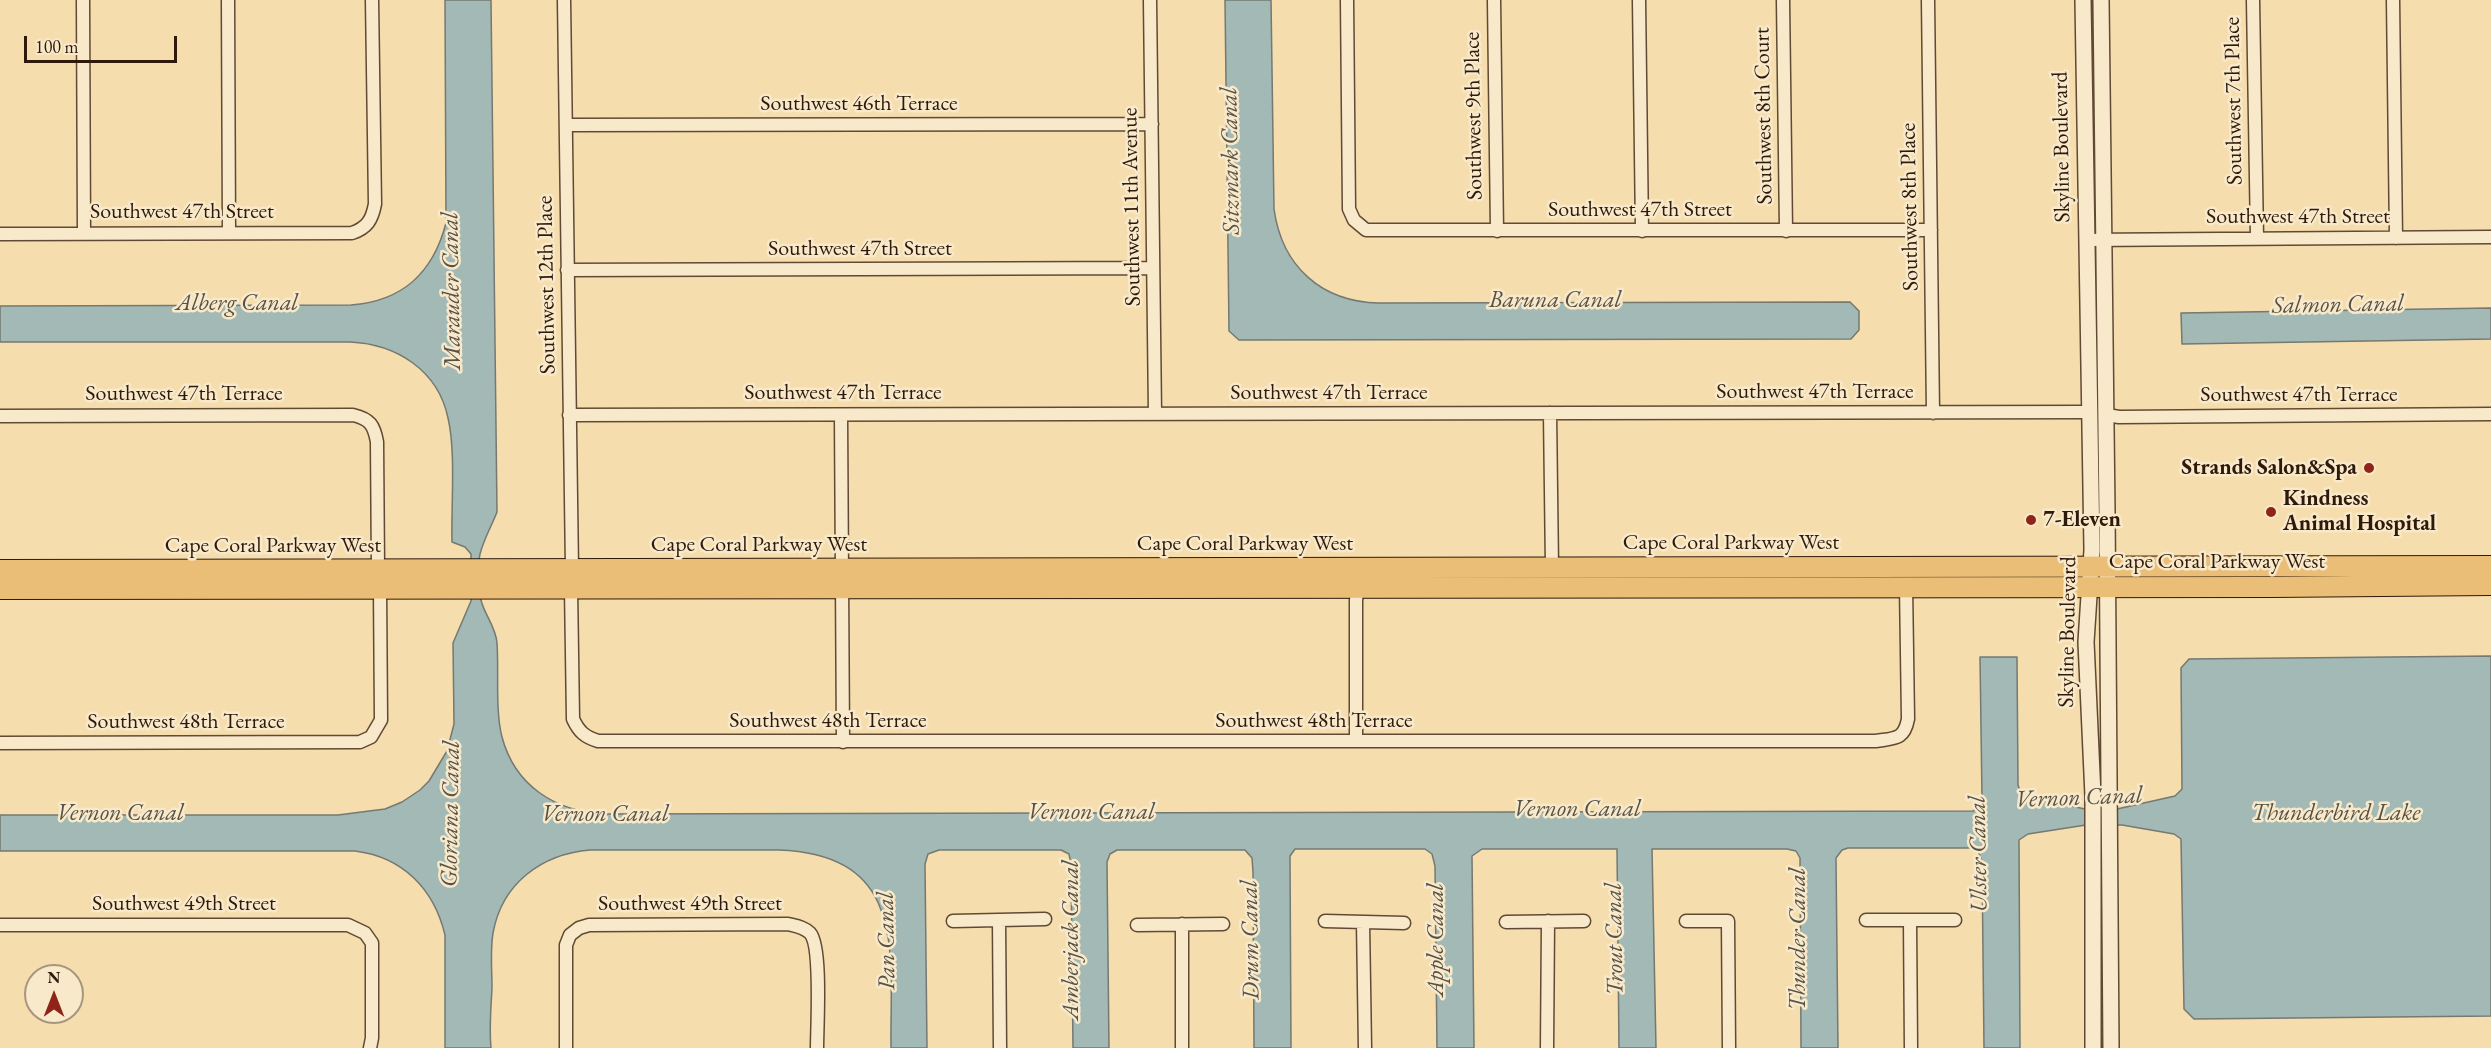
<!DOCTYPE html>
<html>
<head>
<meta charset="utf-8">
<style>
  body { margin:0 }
  #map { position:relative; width:2491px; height:1048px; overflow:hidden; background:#f5ddae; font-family:"EB Garamond",serif }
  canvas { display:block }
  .north { position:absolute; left:24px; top:964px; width:60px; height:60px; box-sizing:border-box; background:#f8e9ca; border:2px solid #a7967d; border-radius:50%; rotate:0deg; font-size:16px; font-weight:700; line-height:24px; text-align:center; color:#2e190a }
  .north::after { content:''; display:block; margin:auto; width:21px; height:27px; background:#8f2418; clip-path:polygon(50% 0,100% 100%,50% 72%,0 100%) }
  .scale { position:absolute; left:24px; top:36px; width:153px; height:27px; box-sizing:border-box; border:3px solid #2e190a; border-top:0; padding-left:8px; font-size:18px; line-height:21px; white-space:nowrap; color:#2e190a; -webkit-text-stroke:4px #f8e9ca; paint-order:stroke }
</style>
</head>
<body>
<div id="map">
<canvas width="2491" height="1048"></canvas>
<div class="north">N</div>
<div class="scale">100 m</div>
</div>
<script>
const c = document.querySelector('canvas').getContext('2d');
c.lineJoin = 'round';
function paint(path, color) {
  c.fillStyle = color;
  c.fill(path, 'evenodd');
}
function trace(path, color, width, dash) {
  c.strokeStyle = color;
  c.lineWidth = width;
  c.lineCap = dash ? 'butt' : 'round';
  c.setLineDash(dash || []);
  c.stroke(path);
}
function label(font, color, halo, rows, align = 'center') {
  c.font = font + ' "EB Garamond",serif';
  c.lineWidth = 5;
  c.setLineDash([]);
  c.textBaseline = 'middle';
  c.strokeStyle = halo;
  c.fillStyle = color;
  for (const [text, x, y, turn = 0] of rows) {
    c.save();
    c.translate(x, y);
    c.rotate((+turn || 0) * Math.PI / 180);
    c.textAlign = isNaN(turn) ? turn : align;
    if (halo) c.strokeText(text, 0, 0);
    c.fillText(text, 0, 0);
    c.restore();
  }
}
const water = new Path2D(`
  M445,0H491L497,512C492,525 483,541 480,554C478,562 479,593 481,600C484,614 496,627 497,643C499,671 495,710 502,737C515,786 555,811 604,814L1973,811L1980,807L1982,799L1980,657H2017L2018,785L2021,793L2028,797L2085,809H2117L2175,796L2182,789L2181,668L2189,659L2491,656V1016L2194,1019L2184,1009L2181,839L2174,834L2122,825H2086L2028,834L2019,840L2020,1048H1984L1982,861L1978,851L1971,848H1848L1842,850L1836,858L1838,1048H1801L1800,858L1796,851L1787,849H1652L1656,1048H1619L1617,849H1482L1472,856L1474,1048H1437L1435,866L1432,854L1425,849H1295L1290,856L1291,1048H1254L1253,872L1252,858L1245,850H1117L1110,854L1107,862L1109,1048H1073L1071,864L1069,854L1061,850H939L928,854L925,864L927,1048H891C890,953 908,855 779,850H590C542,854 502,883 493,933C490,951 492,970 492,988C491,1008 489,1028 491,1048H445V935C434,889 403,857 355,851H0V815H338L385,809L402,802L420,790L429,781L447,751L454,724L453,643L471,601V554L465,547L452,542C451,506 456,452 448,418C438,370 396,344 350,342H0V306L351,305C403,301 433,273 446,223Z
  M1225,0H1271L1274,209C1282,267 1322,302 1379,303L1850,302L1859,311V330L1851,339L1239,340L1229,331Z
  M2491,308V339L2182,344L2181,313Z`);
const minor = new Path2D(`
  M83,0L84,234
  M228,0L229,233
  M564,0L572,569
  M1150,0L1155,414
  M1347,0L1349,209L1354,220L1366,230H1931
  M1494,0L1497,231
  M1639,0L1642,231
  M1783,0L1786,231
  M1928,0L1933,413
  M2253,0L2257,238
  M2393,0L2396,238
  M566,125L1152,124
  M0,234L352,233C367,228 372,220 375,204L372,0
  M2086,240L2491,237
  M567,270L1153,268
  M1550,413L1552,568
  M569,415L2088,412
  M841,415L843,742
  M2107,415L2119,417L2491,414
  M0,416L353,415C370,419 374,425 377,442L378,570
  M571,588L573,719C579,732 585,737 598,741H1876C1895,738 1904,740 1908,719L1906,586
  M1356,741V600L1358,587
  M0,743L360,742L371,737L381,720L380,588L382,582
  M999,920L1000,1048
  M1866,920H1955
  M1910,920L1911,1048
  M953,921L1045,919
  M1325,921L1404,923
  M1686,921H1728L1729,1048
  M1363,922L1365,1048
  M1506,922L1584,921
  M1182,924V1048
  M0,925H348L365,933L372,943V1038L370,1048
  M1137,925L1223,924
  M566,1048V945L570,935L579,928L589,925L788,924C796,926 804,927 810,933C822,946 817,1027 817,1048
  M1547,1048L1548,921`);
const tertiary = new Path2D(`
  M2083,0L2092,550L2086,642L2093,796V1048
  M2101,0C2106,349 2109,699 2111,1048`);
const primary = new Path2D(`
  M0,570L2491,566
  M0,589L2272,587L2491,585`);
const markers = [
  [2369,468,6,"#8f2418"],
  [2271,512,6,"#8f2418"],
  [2031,520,6,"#8f2418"]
];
const streetNames = [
  ["Southwest 7th Place",2234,101,-91],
  ["Southwest 46th Terrace",859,104],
  ["Southwest 9th Place",1474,116,-91],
  ["Southwest 8th Court",1764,116,-91],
  ["Skyline Boulevard",2062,147,-91],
  ["Southwest 11th Avenue",1132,207,-91],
  ["Southwest 8th Place",1910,207,-91],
  ["Southwest 47th Street",1640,210],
  ["Southwest 47th Street",182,212],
  ["Southwest 47th Street",2298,217],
  ["Southwest 47th Street",860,249],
  ["Southwest 12th Place",547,285,-91],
  ["Southwest 47th Terrace",1815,392],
  ["Southwest 47th Terrace",843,393],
  ["Southwest 47th Terrace",1329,393],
  ["Southwest 47th Terrace",184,394],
  ["Southwest 47th Terrace",2299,395],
  ["Cape Coral Parkway West",1731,543],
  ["Cape Coral Parkway West",1245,544],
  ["Cape Coral Parkway West",759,545],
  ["Cape Coral Parkway West",273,546],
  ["Cape Coral Parkway West",2217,562],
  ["Skyline Boulevard",2068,632,-89],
  ["Southwest 48th Terrace",828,721],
  ["Southwest 48th Terrace",1314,721],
  ["Southwest 48th Terrace",186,722],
  ["Southwest 49th Street",184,904],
  ["Southwest 49th Street",690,904]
];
const poiNames = [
  ["Strands Salon&Spa",2357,468,"right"],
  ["Kindness",2283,499],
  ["Animal Hospital",2283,524],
  ["7-Eleven",2043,520]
];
const waterNames = [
  ["Sitzmark Canal",1231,161,-91],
  ["Marauder Canal",452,291,-91],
  ["Baruna Canal",1555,300],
  ["Alberg Canal",237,303],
  ["Salmon Canal",2338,305,-1],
  ["Vernon Canal",2079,798,-2],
  ["Vernon Canal",1577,809],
  ["Vernon Canal",1091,812],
  ["Vernon Canal",120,813],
  ["Thunderbird Lake",2336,813],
  ["Gloriana Canal",451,814,-89],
  ["Vernon Canal",605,814],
  ["Ulster Canal",1979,854,-91],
  ["Trout Canal",1615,939,-91],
  ["Thunder Canal",1798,939,-90],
  ["Amberjack Canal",1071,940,-90],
  ["Drum Canal",1251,940,-91],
  ["Apple Canal",1436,940,-90],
  ["Pan Canal",887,941,-91]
];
paint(water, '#a2b9b6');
trace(water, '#747971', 1.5);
trace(minor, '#604a33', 15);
trace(tertiary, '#604a33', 18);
trace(primary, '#2e190a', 22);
trace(minor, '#f8e9ca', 12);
trace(tertiary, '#f8e9ca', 15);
trace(primary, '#eabe77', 20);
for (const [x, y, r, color] of markers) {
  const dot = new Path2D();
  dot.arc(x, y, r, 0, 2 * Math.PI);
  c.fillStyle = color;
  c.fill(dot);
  trace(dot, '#f8e9ca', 2);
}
label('22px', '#2e190a', '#f8e9ca', streetNames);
label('bold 22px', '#2e190a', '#f8e9ca', poiNames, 'left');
label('italic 24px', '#575146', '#f8e9ca', waterNames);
</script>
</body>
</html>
